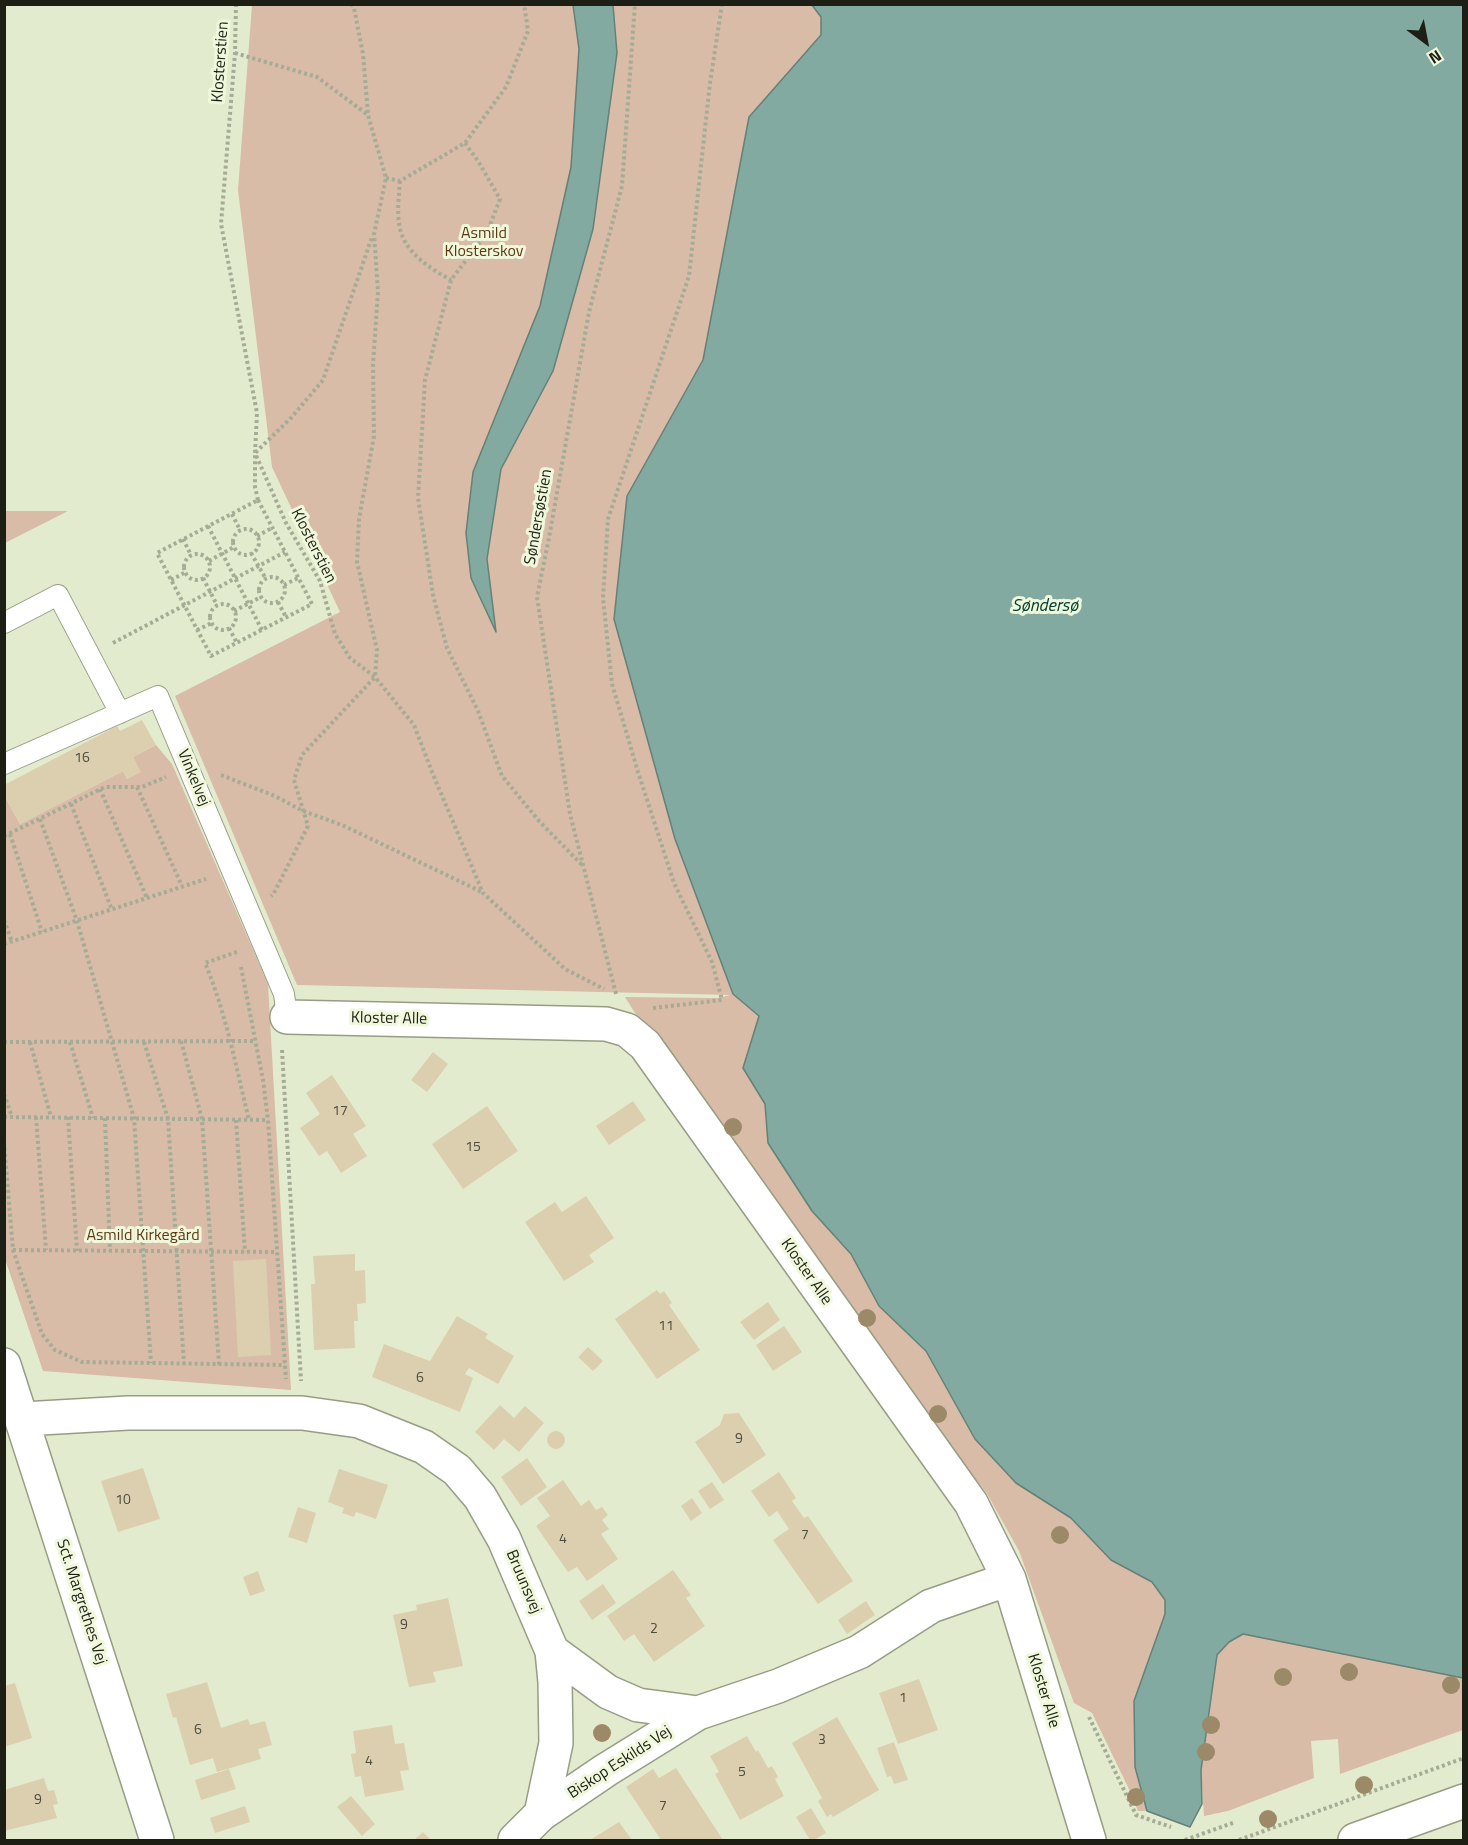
<!DOCTYPE html>
<html>
<head>
<meta charset="utf-8">
<style>
  body { margin:0 }
  #map { position:relative; width:1468px; height:1845px; overflow:hidden; background:#e3ebcf; font-family:"Titillium Web",sans-serif }
  canvas { display:block }
  .frame { position:absolute; inset:0; border:6px solid #1d1f15; pointer-events:none }
  .north { position:absolute; left:1396px; top:12px; width:60px; height:60px; -webkit-text-stroke:4px #f0f8dc; paint-order:stroke; rotate:148deg; font-size:16px; font-weight:700; line-height:24px; text-align:center; color:#1d1f15 }
  .north::after { content:''; display:block; margin:auto; width:21px; height:27px; background:#1d1f15; clip-path:polygon(50% 0,100% 100%,50% 72%,0 100%) }
</style>
</head>
<body>
<div id="map">
<canvas width="1468" height="1845"></canvas>
<div class="frame"></div>
<div class="north">N</div>
</div>
<script>
const c = document.querySelector('canvas').getContext('2d');
c.lineJoin = 'round';
function paint(path, color) {
  c.fillStyle = color;
  c.fill(path, 'evenodd');
}
function trace(path, color, width, dash) {
  c.strokeStyle = color;
  c.lineWidth = width;
  c.lineCap = dash ? 'butt' : 'round';
  c.setLineDash(dash || []);
  c.stroke(path);
}
function label(font, color, halo, rows, align = 'center') {
  c.font = font + ' "Titillium Web",sans-serif';
  c.lineWidth = 6;
  c.setLineDash([]);
  c.textBaseline = 'middle';
  c.strokeStyle = halo;
  c.fillStyle = color;
  for (const [text, x, y, turn = 0] of rows) {
    c.save();
    c.translate(x, y);
    c.rotate((+turn || 0) * Math.PI / 180);
    c.textAlign = isNaN(turn) ? turn : align;
    if (halo) c.strokeText(text, 0, 0);
    c.fillText(text, 0, 0);
    c.restore();
  }
}
const green = new Path2D(`
  M252,5H812L821,17V35L749,117L703,360L627,496L614,619L675,839L733,994L759,1016L743,1068L765,1104L768,1143L812,1211L851,1254L879,1306L926,1351L975,1439L1016,1483L1071,1518L1111,1560L1152,1582L1165,1600V1614L1134,1701L1135,1767L1147,1811H1138L1128,1787L1092,1713L1074,1703L1019,1551L986,1492L896,1378L640,1021L625,997L719,998L730,995L297,985L175,696L340,612L272,467L238,190Z
  M5,511H68L5,543Z
  M156,745L172,764L268,984L291,1390L43,1371L5,1259L4,795L20,824L123,771L127,779L140,772L133,757Z
  M1243,1634L1463,1678V1730L1340,1774L1338,1739L1311,1741L1314,1778L1228,1811L1204,1816L1201,1770L1217,1655L1229,1642Z`);
const water = new Path2D(`
  M573,5H613L617,53L593,229L553,371L501,469L487,559L496,632L471,578L466,533L473,472L540,306L571,167L579,49Z
  M812,5H1463V1678L1243,1634L1229,1642L1217,1655L1201,1770L1202,1804L1190,1827L1147,1811L1135,1767L1134,1701L1165,1614V1600L1152,1582L1111,1560L1071,1518L1016,1483L975,1439L926,1351L879,1306L851,1254L812,1211L768,1143L765,1104L743,1068L759,1016L733,994L675,839L614,619L627,496L703,360L749,117L821,35V17Z`);
const building = new Path2D(`
  M142,720L156,745L133,757L141,772L127,779L123,771L20,824L4,795V785L117,726L120,731Z
  M433,1052L448,1064L427,1092L411,1080Z
  M332,1075L366,1126L353,1134L367,1156L341,1173L327,1151L319,1156L300,1128L320,1114L306,1093Z
  M633,1101L646,1120L609,1145L596,1126Z
  M487,1106L518,1151L463,1189L432,1144Z
  M586,1196L614,1238L589,1255L594,1262L564,1281L525,1222L555,1202L562,1212Z
  M355,1254V1271L365,1270L366,1303L357,1304L358,1321H354L355,1348L314,1350L311,1284H315L313,1256Z
  M266,1259L271,1355L238,1357L233,1261Z
  M657,1290L660,1294L664,1291L672,1303L669,1305L700,1350L657,1379L615,1319Z
  M768,1302L780,1320L754,1340L740,1322Z
  M457,1316L488,1334L485,1338L514,1356L498,1384L469,1368L465,1374L473,1378L460,1412L372,1377L384,1344L430,1361Z
  M784,1326L802,1352L773,1371L756,1345Z
  M588,1347L603,1361L593,1371L578,1357Z
  M500,1405L514,1418L525,1406L544,1423L519,1452L504,1439L494,1450L475,1432Z
  M739,1413L766,1455L723,1484L695,1442L720,1425L724,1414Z
  M547 1440a9 9 0 1 1 18 0a9 9 0 1 1-18 0Z
  M527,1458L547,1487L521,1506L501,1477Z
  M143,1468L160,1519L118,1532L101,1481Z
  M339,1469L388,1485L376,1519L356,1512L354,1517L342,1513L344,1508L328,1502Z
  M779,1472L796,1498L792,1501L804,1518L808,1516L853,1581L818,1604L773,1540L789,1529L777,1511L769,1517L751,1491Z
  M563,1480L581,1506L589,1500L596,1510L602,1507L608,1515L602,1520L609,1529L601,1534L618,1559L587,1581L577,1567L568,1572L536,1526L550,1516L537,1498Z
  M712,1482L724,1500L710,1509L698,1491Z
  M692,1498L702,1513L691,1521L681,1506Z
  M298,1507L316,1513L307,1543L288,1537Z
  M673,1570L691,1595L686,1598L705,1626L654,1662L634,1634L624,1641L607,1616Z
  M258,1571L265,1591L250,1596L243,1577Z
  M603,1584L616,1603L592,1620L579,1601Z
  M448,1598L463,1666L433,1672L436,1682L409,1687L393,1615L417,1610L416,1605Z
  M866,1601L875,1615L847,1634L838,1620Z
  M919,1679L938,1730L898,1744L879,1693Z
  M207,1682L221,1728L248,1719L250,1725L265,1721L272,1745L258,1749L261,1759L217,1772L213,1758L190,1765L176,1717L173,1718L166,1694Z
  M15,1683L32,1738L4,1747V1686Z
  M837,1717L879,1790L833,1817L831,1814L827,1817L818,1801L822,1798L792,1743Z
  M392,1725L395,1744L404,1743L409,1770L400,1771L404,1790L365,1797L361,1776L355,1777L351,1754L356,1753L353,1731Z
  M747,1736L756,1752L758,1750L768,1768L772,1766L778,1777L775,1779L784,1796L740,1820L715,1774L719,1772L710,1756Z
  M894,1742L908,1780L894,1784L891,1776L887,1777L877,1748Z
  M676,1768L723,1840H661L626,1787L653,1769L659,1778Z
  M229,1769L236,1789L201,1800L195,1780Z
  M44,1778L48,1791L54,1790L58,1804L53,1805L57,1818L4,1831V1790Z
  M351,1796L375,1824L362,1836L337,1807Z
  M245,1806L250,1822L215,1833L210,1818Z
  M811,1808L826,1833L814,1840H810L796,1817Z
  M619,1822L632,1840H590Z
  M423,1832L431,1840H414Z`);
const path = new Path2D(`
  M236,4L235,53L221,224L257,413L255,453L286,523L320,581L335,634L350,658L375,677L414,725L432,772L483,893L565,969L604,989
  M351,4L354,8L363,54L368,114
  M235,53L317,77L368,115L386,178L374,234L378,292L373,364L374,436L359,519L357,562L377,650L375,677L302,755L294,780L308,826L274,893L271,896
  M465,143L478,161L500,199L487,233L451,280L425,380L418,498L433,595L447,648L478,711L502,776L539,821L583,866
  M386,178L400,181L465,143L506,87L528,31L524,4
  M400,181C399,195 397,210 399,223C402,251 429,268 451,280
  M258,500L312,604L211,656L157,553Z
  M258,500L255,487V453L291,418L323,380L372,237
  M232,514L240,530
  M208,526L262,630
  M233 542a13 13 0 1 1 26 0a13 13 0 1 1-26 0Z
  M257,536L272,528
  M183,539L191,555
  M251,553L266,579
  M184 567a13 13 0 1 1 26 0a13 13 0 1 1-26 0Z
  M209,561L234,547
  M259 590a13 13 0 1 1 26 0a13 13 0 1 1-26 0Z
  M203,578L217,605
  M171,580L186,572
  M284,585L298,578
  M278,602L286,617
  M210 617a13 13 0 1 1 26 0a13 13 0 1 1-26 0Z
  M234,611L261,597
  M229,628L237,643
  M197,630L212,623
  M113,643L285,552
  M221,775L275,796L303,811L342,825L482,892
  M137,787L182,886
  M100,789L147,898
  M71,804L112,910
  M40,819L77,921L134,1118L151,1363
  M10,834L42,932
  M4,836L105,787H142L166,777
  M4,920L12,942
  M4,944L206,879
  M237,952L205,963C226,1013 236,1067 249,1120
  M241,967L263,1080L268,1120L286,1379
  M616,994L570,814L537,597L549,538L589,312L622,186L635,4
  M653,1008L722,1000L712,962L674,883L638,772L612,684L603,598L608,519L689,276L710,83L722,4
  M181,1041L202,1119L219,1364
  M4,1042L255,1041
  M30,1042L51,1117
  M70,1042L93,1118
  M144,1042L168,1119L184,1364
  M282,1050L301,1381
  M4,1094L12,1117
  M4,1117L268,1120
  M36,1117L46,1250
  M68,1117L77,1251
  M105,1118L110,1251
  M236,1120L245,1252
  M4,1142L13,1250L42,1334L55,1350L82,1362L285,1365
  M13,1250L277,1252
  M1089,1717L1136,1815L1171,1827
  M1185,1840L1233,1823
  M1239,1840L1464,1758`);
const service = new Path2D(`
  M4,623L58,595L120,713
  M4,764L158,696L284,994L287,1017`);
const minor = new Path2D(`
  M287,1017L606,1024L627,1030L645,1045L971,1503L1009,1579L1089,1840
  M4,1365L157,1840
  M23,1419L128,1413H302L359,1421L424,1447L457,1470L480,1497L504,1539L552,1651L608,1692L638,1705L698,1713L778,1686L859,1652L931,1606L1009,1579
  M541,1814L556,1743L555,1682L552,1651
  M515,1840L541,1814L606,1770L698,1713`);
const tertiary = new Path2D(`
  M1355,1840L1464,1801`);
const trees = [
  [733,1127],
  [867,1318],
  [938,1414],
  [1060,1535],
  [1349,1672],
  [1283,1677],
  [1451,1685],
  [1211,1725],
  [602,1733],
  [1206,1752],
  [1364,1785],
  [1136,1797],
  [1268,1819]
];
const numberNames = [
  ["16",82,759],
  ["17",340,1112],
  ["15",473,1148],
  ["11",666,1327],
  ["6",420,1379],
  ["9",739,1440],
  ["10",123,1501],
  ["7",805,1536],
  ["4",563,1540],
  ["9",404,1626],
  ["2",654,1630],
  ["1",903,1699],
  ["6",198,1731],
  ["3",822,1741],
  ["4",369,1762],
  ["5",742,1773],
  ["9",38,1801],
  ["7",663,1807]
];
const streetNames = [
  ["Klosterstien",221,62,-86],
  ["Søndersøstien",539,517,-80],
  ["Klosterstien",313,546,63],
  ["Vinkelvej",193,778,67],
  ["Kloster Alle",389,1019,1],
  ["Kloster Alle",806,1272,55],
  ["Bruunsvej",523,1582,67],
  ["Sct. Margrethes Vej",81,1602,72],
  ["Kloster Alle",1043,1691,73],
  ["Biskop Eskilds Vej",620,1763,-33]
];
const parkNames = [
  ["Asmild",484,234],
  ["Klosterskov",484,252],
  ["Asmild Kirkegård",143,1236]
];
const waterNames = [
  ["Søndersø",1045,607]
];
paint(green, '#d8bca7');
paint(water, '#83aaa1');
trace(water, '#648077', 1.5);
paint(building, '#dbcfaf');
trace(service, '#969d83', 22);
trace(minor, '#969d83', 36);
trace(tertiary, '#969d83', 36);
trace(path, '#a5ab95', 4, [3, 3]);
trace(service, '#fff', 20);
trace(minor, '#fff', 33);
trace(tertiary, '#fff', 33);
c.fillStyle = '#9b8968';
for (const [x, y] of trees) {
  c.beginPath();
  c.arc(x, y, 9, 0, 2 * Math.PI);
  c.fill();
}
label('14px', '#4c4b3c', null, numberNames);
label('16px', '#1d1f15', '#f0f8dc', streetNames);
label('16px', '#603814', '#f0f8dc', parkNames);
label('italic 18px', '#024037', '#f0f8dc', waterNames);
</script>
</body>
</html>
